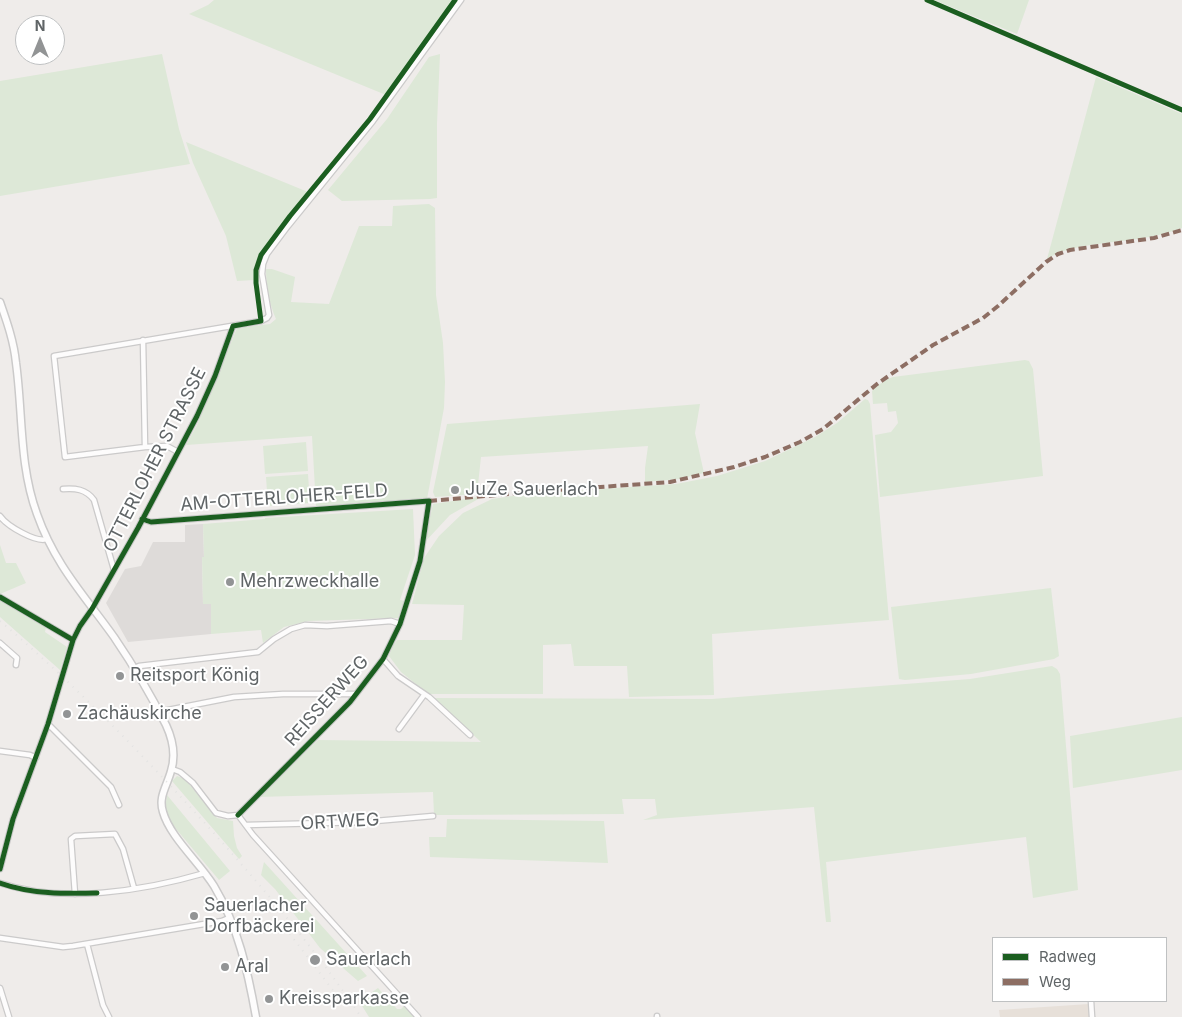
<!DOCTYPE html>
<html>
<head>
<meta charset="utf-8">
<style>
  body { margin:0 }
  #map { position:relative; width:1182px; height:1017px; overflow:hidden; background:#efecea; font-family:Inter,sans-serif }
  canvas { display:block }
  .legend { position:absolute; left:992px; top:937px; width:175px; height:65px; box-sizing:border-box; background:#fff; border:1px solid #bfc1c2; margin:0; padding:6px 9px; list-style:none; font-size:15px; color:#606567 }
  .legend li { display:flex; align-items:center; gap:10px; height:25px }
  .legend b { width:25px; border:1px solid #bfc1c2 }
  .north { position:absolute; left:15px; top:15px; width:50px; height:50px; box-sizing:border-box; background:#fff; border:1px solid #bfc1c2; border-radius:50%; rotate:0deg; font-size:14px; font-weight:700; line-height:20px; text-align:center; color:#606567 }
  .north::after { content:''; display:block; margin:auto; width:18px; height:22px; background:#929495; clip-path:polygon(50% 0,100% 100%,50% 72%,0 100%) }
</style>
</head>
<body>
<div id="map">
<canvas width="1182" height="1017"></canvas>
<ul class="legend">
<li><b style="height:6px;background:#1b5e20"></b>Radweg</li>
<li><b style="height:6px;background:#8d6e63"></b>Weg</li>
</ul>
<div class="north">N</div>
</div>
<script>
const c = document.querySelector('canvas').getContext('2d');
c.lineJoin = 'round';
function paint(path, color) {
  c.fillStyle = color;
  c.fill(path, 'evenodd');
}
function trace(path, color, width, dash) {
  c.strokeStyle = color;
  c.lineWidth = width;
  c.lineCap = dash ? 'butt' : 'round';
  c.setLineDash(dash || []);
  c.stroke(path);
}
function label(font, color, halo, rows, align = 'center') {
  c.font = font + ' Inter,sans-serif';
  c.lineWidth = 4;
  c.setLineDash([]);
  c.textBaseline = 'middle';
  c.strokeStyle = halo;
  c.fillStyle = color;
  for (const [text, x, y, turn = 0] of rows) {
    c.save();
    c.translate(x, y);
    c.rotate((+turn || 0) * Math.PI / 180);
    c.textAlign = isNaN(turn) ? turn : align;
    if (halo) c.strokeText(text, 0, 0);
    c.fillText(text, 0, 0);
    c.restore();
  }
}
const commercial = new Path2D(`
  M1089,1004L1096,1017H1000L999,1010Z`);
const education = new Path2D(`
  M203,524L204,557H202L203,603L211,604V634L128,642L106,603L125,569L141,566L153,542H185V525Z`);
const green = new Path2D(`
  M214,0H454L386,95L189,14L208,5Z
  M934,0H1029L1017,34Z
  M162,54L179,129L190,164L0,196V81Z
  M440,54L437,124V198L430,199L342,201L328,190L387,119L429,57Z
  M1096,77L1182,114V228C1163,235 1142,239 1121,241C1095,245 1070,245 1047,259Z
  M186,142L308,192L259,255L254,268V280L237,281L226,236L193,163Z
  M429,204L435,208L436,295L443,343L445,382L444,408L427,499L316,507L312,436L186,445L197,425L237,328L270,324L276,319C269,303 266,286 266,269H272L295,277L291,302L329,304L359,226H392L393,206Z
  M1025,360L1029,361L1033,369L1043,476L880,497L875,435L891,432L898,423L896,411L888,412L887,403L873,404L872,391C878,385 884,380 893,377Z
  M865,399L868,400L870,404L889,620L712,634L714,695L629,697L627,666H574L571,644L543,645V694H428L401,672L389,656L392,647L397,640H462L464,605L412,604L424,558L439,536L463,513L492,499L526,494L676,484L717,476L765,461L815,437L837,423Z
  M700,404L695,433L704,473L679,479L645,482V468L648,446L481,457L477,494L435,497L433,492L447,424Z
  M306,442L308,471L265,474L263,446Z
  M308,474L310,503L268,506L266,477Z
  M479,497L480,498L450,515L424,543L433,504Z
  M413,509L415,555L400,600L405,601L398,618L309,621L284,627L263,643L261,630L211,634V604H203L202,557H204L203,524L265,519V518Z
  M0,545L6,563H16L26,583L0,594Z
  M1051,588L1059,656L1054,659L971,674L905,680L899,679L891,607Z
  M0,599L25,616L46,627L45,632L67,647L60,670L0,617Z
  M1052,666L1057,669L1060,674L1078,890L1033,898L1026,837L826,862L831,922H826L814,807L643,820L657,815L655,799H622L624,814L447,815H434L433,792L258,797L318,740L481,742L433,698L712,699L970,679Z
  M1182,717V770L1073,788L1070,736Z
  M177,776L185,779L217,818L233,821L234,836L237,848L242,856L239,859L172,781Z
  M167,795L230,871L219,880L171,823L165,809Z
  M447,819L604,821L608,863L430,857L429,837H446Z
  M264,862L367,976L358,981L320,948L275,889L261,875Z
  M378,988L397,1009H401L404,1006L415,1017H369L359,1001Z`);
const street = new Path2D(`
  M143,340L145,447
  M178,452L167,446L145,447L65,457L54,356L261,321L267,318L269,315L262,274L263,264L267,254L288,226L373,121L461,0
  M63,489C75,488 86,489 94,500L114,570
  M0,516C7,526 36,543 47,539
  M142,519L151,522L429,501L420,561L400,624L383,659L350,702L238,815
  M0,597L73,640
  M0,643L17,658L16,665
  M383,659L398,676L429,697L470,735
  M134,668L139,666L258,652L274,639L291,629L305,625L327,626L391,621L400,624
  M159,713L163,711L234,697L283,694H356
  M48,724L111,787L119,805
  M399,729L424,695
  M0,751L30,755L36,758
  M172,769L180,772L193,783L216,813L228,816L238,815
  M238,815L253,835L418,1017
  M246,825L364,822L433,816
  M0,869L13,819L48,724L73,640L80,626L92,609L138,528L197,416L215,376L233,326
  M0,883C63,904 143,891 205,873
  M75,894L71,839L75,836L115,834L123,849L134,888
  M0,938L63,947L73,946L222,921L229,918
  M87,944L103,1005L109,1017
  M0,988L9,1017
  M1091,1001L1092,1017
  M657,1017V1016`);
const secondary = new Path2D(`
  M0,302C7,322 14,342 16,363C23,414 19,465 37,514C55,565 84,595 114,637C133,665 151,695 166,725C173,740 176,755 171,771C167,786 158,797 163,812C170,837 200,863 214,886C238,926 248,972 256,1017`);
const rail = new Path2D(`
  M0,621C72,682 138,750 202,820C259,883 314,947 361,1017
  M277,917L335,993`);
const quiet = new Path2D(`
  M429,501L531,492L670,482L734,467L765,457L800,442L823,429L877,384L933,345L983,318L998,306L1046,262L1058,254L1070,250L1154,238L1182,230`);
const cycleway = new Path2D(`
  M927,0L1182,110
  M142,519L151,522L429,501L420,561L400,624L383,659L350,702L238,815
  M0,597L73,640
  M0,869L13,819L48,724L73,640L80,626L92,609L138,528L197,416L215,376L233,326L261,321L256,283V270L261,255L290,216L370,119L455,0
  M0,883C31,894 65,894 97,893`);
const markers = [
  [455,490,5,"#929495"],
  [230,582,5,"#929495"],
  [120,676,5,"#929495"],
  [67,714,5,"#929495"],
  [194,916,5,"#929495"],
  [315,960,6,"#929495"],
  [225,967,5,"#929495"],
  [269,999,5,"#929495"]
];
const streetNames = [
  ["OTTERLOHER STRASSE",155,460,-63],
  ["AM-OTTERLOHER-FELD",284,498,-4],
  ["REISSERWEG",327,701,-48],
  ["ORTWEG",340,822,-3]
];
const poiNames = [
  ["JuZe Sauerlach",465,490],
  ["Mehrzweckhalle",240,582],
  ["Reitsport König",130,676],
  ["Zachäuskirche",77,714],
  ["Sauerlacher",204,906],
  ["Dorfbäckerei",204,927],
  ["Sauerlach",326,960],
  ["Aral",235,967],
  ["Kreissparkasse",279,999]
];
paint(commercial, '#e7e0d9');
paint(education, '#dedbd9');
paint(green, '#dde8d7');
trace(street, '#cbcaca', 7);
trace(secondary, '#cbcaca', 9);
trace(street, '#fdfcfc', 4.5);
trace(secondary, '#fdfcfc', 6);
trace(rail, '#e3e3e2', 2, [1, 6]);
trace(quiet, '#8d6e63', 4, [8, 4]);
trace(cycleway, '#1b5e20', 5);
for (const [x, y, r, color] of markers) {
  const dot = new Path2D();
  dot.arc(x, y, r, 0, 2 * Math.PI);
  c.fillStyle = color;
  c.fill(dot);
  trace(dot, '#fff', 2);
}
label('18px', '#606567', '#fff', streetNames);
label('18px', '#606567', '#fff', poiNames, 'left');
</script>
</body>
</html>
